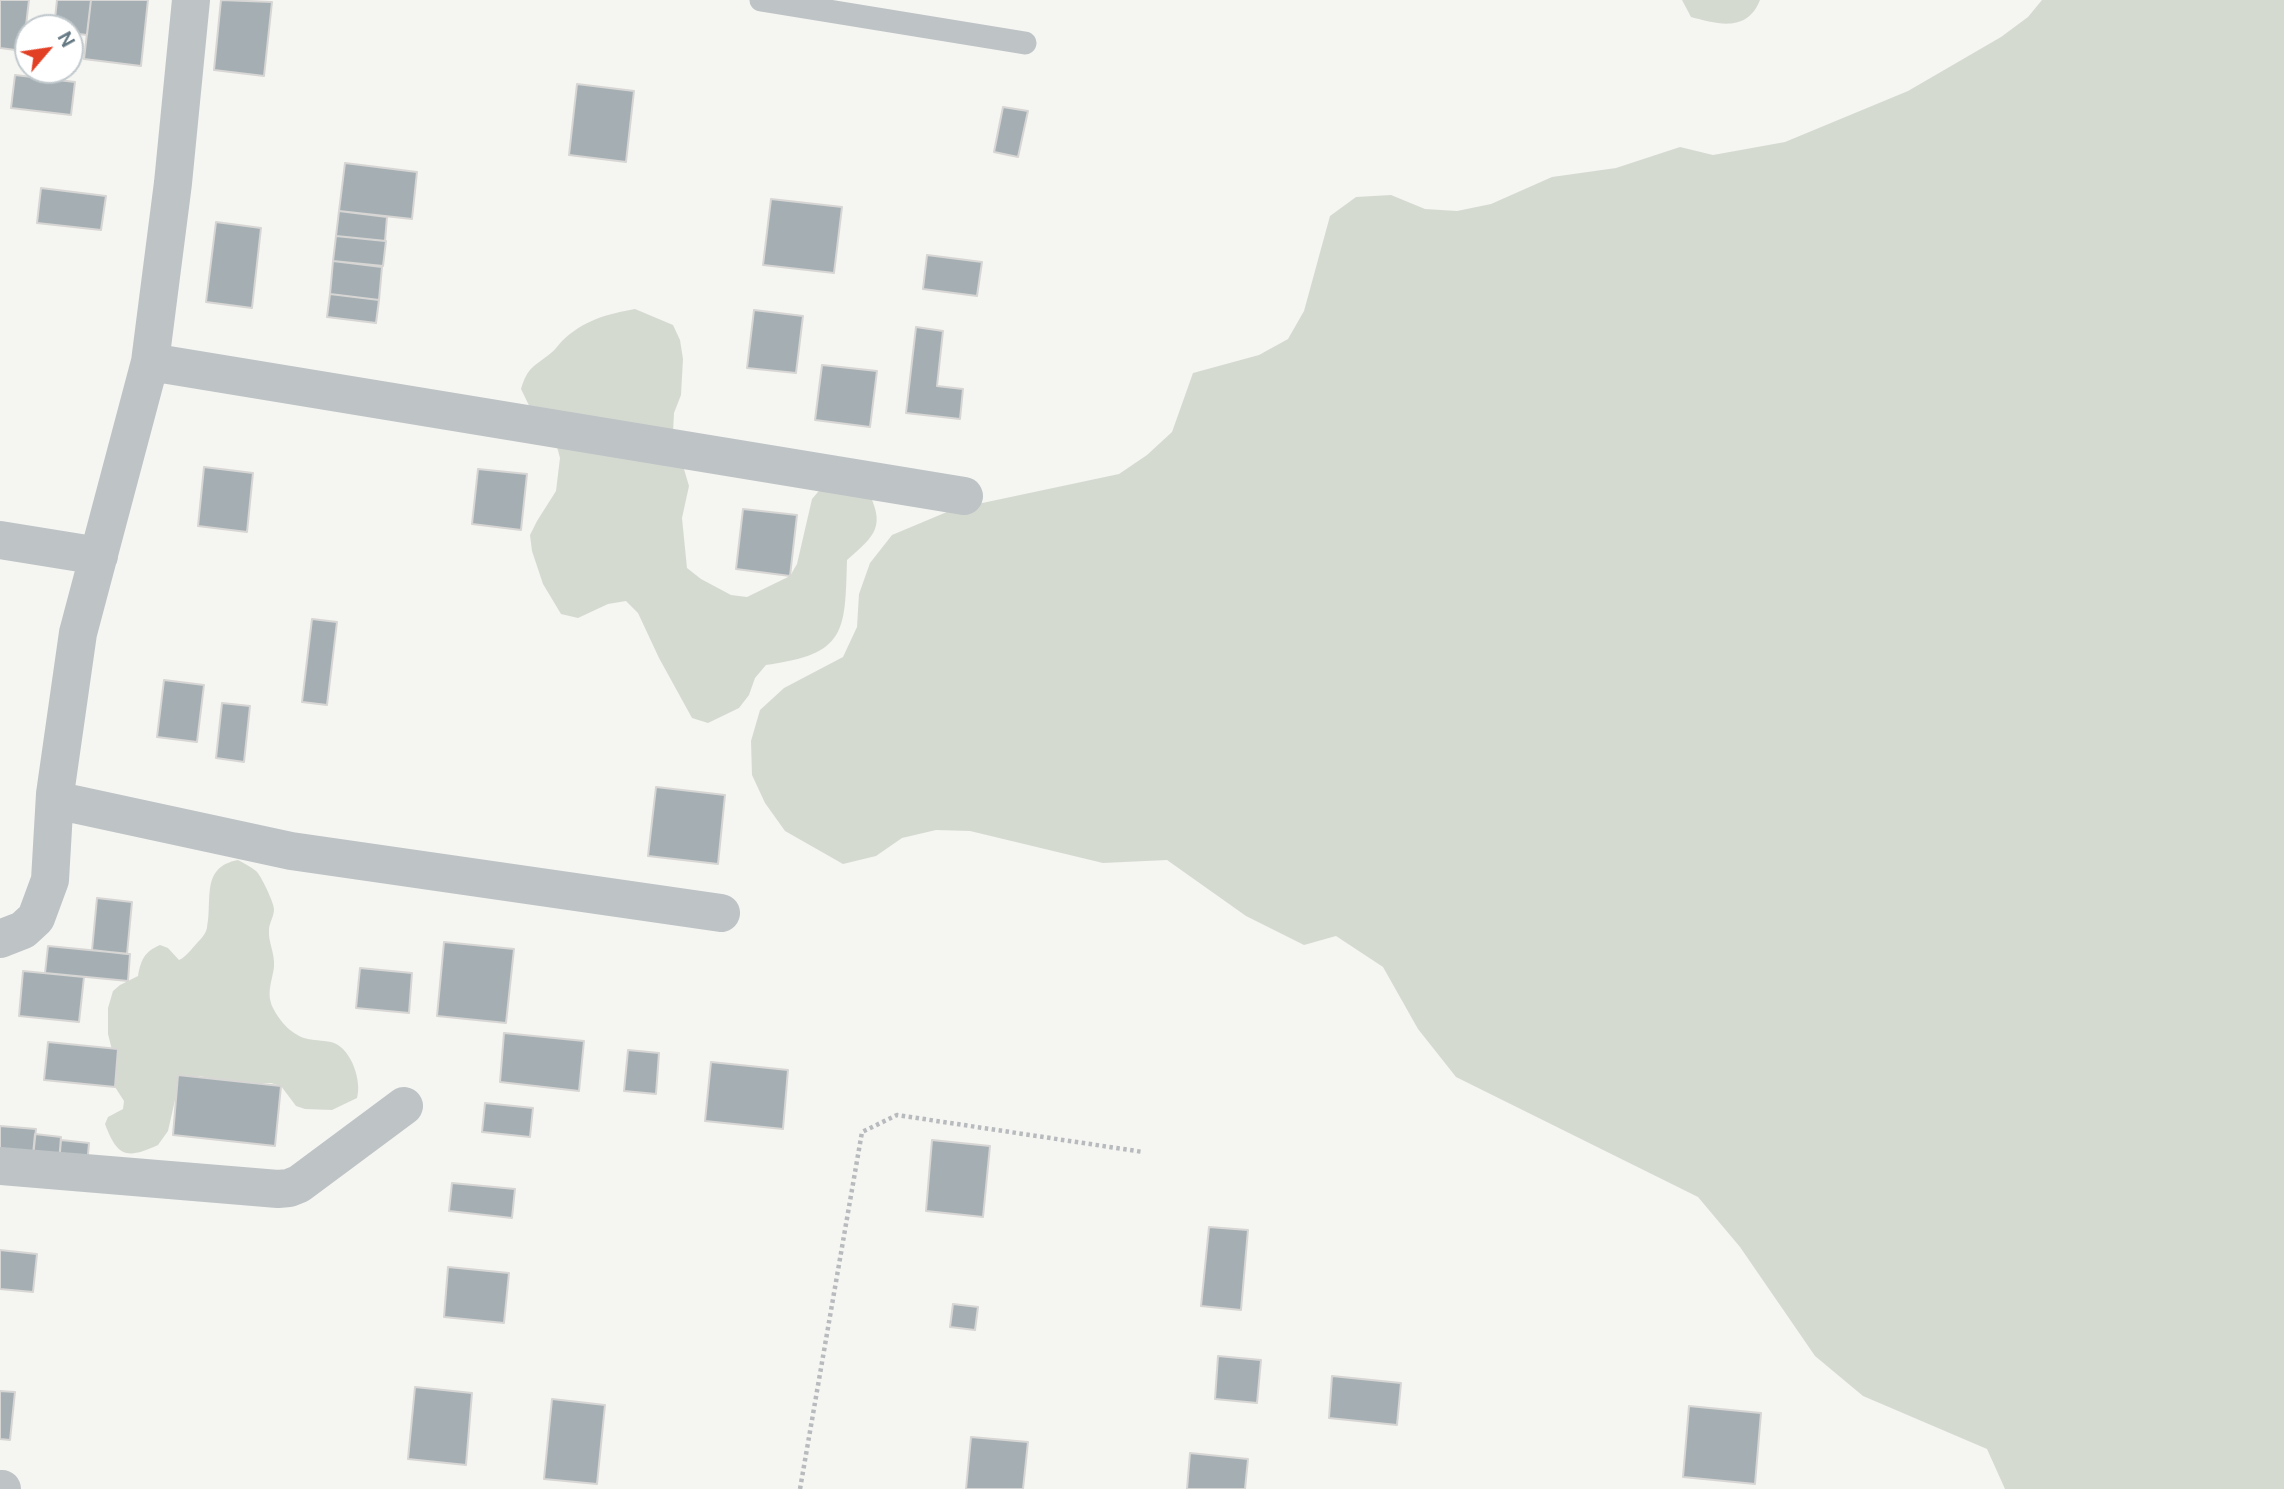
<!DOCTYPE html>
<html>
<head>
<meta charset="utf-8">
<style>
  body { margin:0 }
  #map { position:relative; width:2284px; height:1489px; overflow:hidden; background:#f5f5f2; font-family:"DM Sans",sans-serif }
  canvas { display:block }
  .north { position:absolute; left:14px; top:14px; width:70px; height:70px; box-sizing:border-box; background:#fff; border:2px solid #c1c9cd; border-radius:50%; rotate:61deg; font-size:19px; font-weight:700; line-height:28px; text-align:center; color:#647883 }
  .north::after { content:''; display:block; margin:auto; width:24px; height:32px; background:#e24025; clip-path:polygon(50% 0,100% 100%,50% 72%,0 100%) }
</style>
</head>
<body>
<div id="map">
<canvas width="2284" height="1489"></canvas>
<div class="north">N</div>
</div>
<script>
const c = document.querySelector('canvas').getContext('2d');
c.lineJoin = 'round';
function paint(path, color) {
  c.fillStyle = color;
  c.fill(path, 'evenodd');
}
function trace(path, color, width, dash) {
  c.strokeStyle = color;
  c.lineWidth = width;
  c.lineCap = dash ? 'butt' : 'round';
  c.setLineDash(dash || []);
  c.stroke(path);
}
const green = new Path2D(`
  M1682,0H1760C1747,33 1717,24 1691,17Z
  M2042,0H2284V1489H2005L1987,1449L1863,1396L1815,1356L1740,1247L1698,1197L1456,1077L1418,1029L1383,967L1336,936L1304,945L1246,916L1167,860L1103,863L970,831L936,830L902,838L876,856L843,864L785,831L765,803L752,775L751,741L760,710L784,688L843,657L857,627L859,594L870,563L892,535L954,509L1119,474L1147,455L1172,432L1193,373L1259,355L1288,339L1304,311L1330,216L1356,197L1391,195L1425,209L1457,211L1491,204L1552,177L1616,168L1680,147L1713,155L1785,142L1908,91L2001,37L2028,17Z
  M635,309L673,325L680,340L683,359L681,395L674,413L673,432L689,486L682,518L687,568L701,579L731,595L747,597L790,576L797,564L812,499L823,486L867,489C886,526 876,535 847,560C845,633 846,654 766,665L755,678L749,695L739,708L708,723L692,718L659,658L638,613L626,601L608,604L578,618L561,614L543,584L532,551L530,535L537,521L556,491L560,458L556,443L535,418L521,389C528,366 534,367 551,353C555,350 558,345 562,341C584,320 607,314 635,309Z
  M238,860C244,863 251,867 256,871C261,875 274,903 274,909C274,917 269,923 269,930C268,942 275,953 274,967C272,982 266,993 273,1008C280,1022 293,1036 308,1039C316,1041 326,1040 334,1043C352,1050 362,1082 357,1098L332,1110L305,1109L296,1106L281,1086L271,1083H236L199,1076L190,1079L177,1091L168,1131L158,1145C126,1160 117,1156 105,1124L108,1117L123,1109L124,1101L115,1087L112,1050L108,1034V1008L113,991L120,985L138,976C141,960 144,952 160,945L168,948L179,960C185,957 186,955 191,950C196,943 205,937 207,928C213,900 200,867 238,860Z`);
const building = new Path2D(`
  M0,0H29L23,51L0,48Z
  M57,0H91L87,35L70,33V28H54Z
  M91,0H148L141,66L84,59Z
  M221,0L272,2L264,76L214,70Z
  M15,75L75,82L71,115L11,108Z
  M577,84L634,91L626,162L569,155Z
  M1003,107L1028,111L1018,157L994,152Z
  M345,163L417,172L412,219L339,211Z
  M41,188L106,196L101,230L37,223Z
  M771,199L842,207L834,273L763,265Z
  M339,211L387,217L385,241L336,236Z
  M216,222L261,228L252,308L206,302Z
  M336,236L386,241L383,266L333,261Z
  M927,255L982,262L977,296L923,289Z
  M333,261L382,267L379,300L330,294Z
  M330,294L379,300L376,323L327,317Z
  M754,310L803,316L796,373L747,368Z
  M916,327L943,331L937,386L963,389L960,419L906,413Z
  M822,365L877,371L870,427L815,420Z
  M204,467L253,473L247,532L198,526Z
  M478,469L527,474L521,530L472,524Z
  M743,509L797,515L790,576L736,569Z
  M312,619L337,622L327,705L302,702Z
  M164,680L204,685L197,742L157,737Z
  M222,703L250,706L244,762L216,758Z
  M656,787L725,795L718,864L648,856Z
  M97,898L132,902L127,954L92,950Z
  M444,942L514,949L506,1023L437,1016Z
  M48,946L130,954L128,981L45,973Z
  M360,968L412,973L409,1013L356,1008Z
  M23,971L84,977L79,1022L19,1016Z
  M504,1033L584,1041L579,1091L500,1082Z
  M48,1042L118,1049L115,1087L44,1080Z
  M628,1050L659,1053L656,1094L624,1091Z
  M711,1062L788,1070L783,1129L705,1121Z
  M178,1075L281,1086L275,1146L173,1135Z
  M485,1103L533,1108L530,1137L482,1132Z
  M0,1126L36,1129L30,1185L0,1182Z
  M35,1134L61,1137L57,1187L30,1185Z
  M61,1140L89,1143L85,1190L57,1187Z
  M932,1140L990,1146L983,1217L926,1211Z
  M452,1183L515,1189L512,1218L449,1211Z
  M1209,1227L1248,1230L1241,1310L1201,1306Z
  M0,1250L37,1254L33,1292L0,1289Z
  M448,1267L509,1273L504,1323L444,1317Z
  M953,1304L978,1307L975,1330L950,1327Z
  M1218,1356L1261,1360L1257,1403L1215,1399Z
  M1332,1376L1401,1383L1397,1425L1329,1418Z
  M415,1387L472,1393L466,1465L408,1459Z
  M0,1391L15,1392L10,1440L0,1439Z
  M552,1399L605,1405L597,1484L544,1479Z
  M1689,1406L1761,1413L1755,1484L1683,1477Z
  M971,1437L1028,1442L1023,1489H966Z
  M1190,1453L1248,1459L1245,1489H1187Z`);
const path = new Path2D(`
  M800,1489L862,1132L897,1115L1143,1152`);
const lane = new Path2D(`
  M761,0L1025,43`);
const street = new Path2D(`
  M150,362L964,496
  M0,540L99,556
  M55,800L291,851L721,913
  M0,939L23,930L36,918L50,880L55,794L78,633L150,362L173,183L191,0
  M0,1166L278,1189L289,1188L299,1184L404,1106
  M0,1489H2`);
paint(green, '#d5dad1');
paint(building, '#a5afb3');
trace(building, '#d7d6d4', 2);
trace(path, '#b8bbbd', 4.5, [3.5, 3.5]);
trace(lane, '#bec3c6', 23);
trace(street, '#bec3c6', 38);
</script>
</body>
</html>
